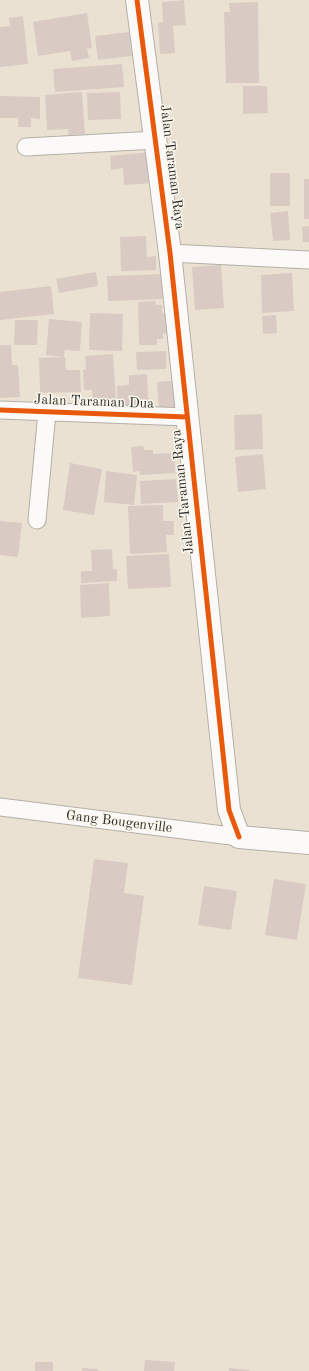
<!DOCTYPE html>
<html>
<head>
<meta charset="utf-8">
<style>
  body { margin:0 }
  canvas { display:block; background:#eae1d3 }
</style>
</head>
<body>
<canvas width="309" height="1371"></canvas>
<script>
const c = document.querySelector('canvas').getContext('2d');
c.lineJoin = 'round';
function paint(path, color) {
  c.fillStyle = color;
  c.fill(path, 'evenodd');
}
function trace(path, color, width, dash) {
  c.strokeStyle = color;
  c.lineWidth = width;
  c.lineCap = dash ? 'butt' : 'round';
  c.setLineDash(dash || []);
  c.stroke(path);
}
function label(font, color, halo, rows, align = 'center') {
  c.font = font + ' "Old Standard TT",serif';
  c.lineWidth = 3;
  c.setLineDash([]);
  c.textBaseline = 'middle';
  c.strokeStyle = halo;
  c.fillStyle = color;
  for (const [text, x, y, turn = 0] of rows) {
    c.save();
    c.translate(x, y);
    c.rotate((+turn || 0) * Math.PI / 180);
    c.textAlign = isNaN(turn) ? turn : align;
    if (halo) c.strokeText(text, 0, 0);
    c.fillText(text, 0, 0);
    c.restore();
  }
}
const building = new Path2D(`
  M184,0L186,25L173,26L175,53L160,54L158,23L163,22L162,2Z
  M258,2L259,83H226L224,12H230L229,3Z
  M87,13L92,48L87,49L89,58L72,61L70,51L38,56L33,22Z
  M23,16L28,64L0,67V27L10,26L9,18Z
  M129,32L132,56L98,60L95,36Z
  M122,64L124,87L55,92L53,69Z
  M243,86H267L268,113L243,114Z
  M82,92L85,134L69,135L68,129L47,130L45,95Z
  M120,92L121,119L88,120L87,93Z
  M0,96L40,97V119L31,118V127H18V118H0Z
  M151,152L153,183L124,185L123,168L111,170L110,156Z
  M270,173H290V206H270Z
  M304,179H309V219H304Z
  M288,211L290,240L273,241L270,213Z
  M309,226V242H303L302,227Z
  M146,236L147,257L156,256V270L121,271L120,237Z
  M221,265L224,308L195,310L192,267Z
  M96,272L98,286L59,293L56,279Z
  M292,273L294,311L262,313L261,275Z
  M163,274L164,299L108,301L107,276Z
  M51,286L54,314L0,320V292Z
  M155,301L156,305H162V313H168L169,333L163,334V339H157V345H139L138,302Z
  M90,313L123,314L122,351L89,350Z
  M276,315L277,333L263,334L262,316Z
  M49,319L82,322L80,351L65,350L64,357L46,355Z
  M15,320H38L37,345H14Z
  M0,345H11L12,365H18L20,397L0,398Z
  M166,351V369L137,370L136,352Z
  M113,354L116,399L93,401L92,390H84L83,370L86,369L85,356Z
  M65,357L66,370H80L81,392L40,393L39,358Z
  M147,374L149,411L118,413L117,386L129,385V375Z
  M180,380L181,410H159L157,382Z
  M262,414L263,449L235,450L234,415Z
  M143,446L144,450H153V454L174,453L175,473L140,475V471L133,472L131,447Z
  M263,454L266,489L238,492L235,457Z
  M70,463L102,469L94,515L63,510Z
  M106,471L137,475L134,505L104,502Z
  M176,479L178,502L141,504L140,481Z
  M163,505V521H174V535H166L167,552L130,554L128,506Z
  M0,521L22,523L18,557L0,555Z
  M112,549L113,569H117V581L81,583V571H92L91,550Z
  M169,554L171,587L128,589L126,556Z
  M109,583L110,616L81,618L80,585Z
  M94,859L128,863L124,893L144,896L132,985L78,978Z
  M274,879L306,884L297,940L265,935Z
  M204,886L237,891L231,930L198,925Z
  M145,1360L175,1362L174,1371H144Z
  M35,1362H53V1371H35Z
  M82,1368L98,1369V1371H82Z
  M229,1368L250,1370V1371H229Z`);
const minor = new Path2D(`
  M26,147L156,140
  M170,253L309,260
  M0,410L187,417
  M37,520L47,412
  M0,807L239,837`);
const tertiary = new Path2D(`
  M137,0L170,253L229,810L239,837L309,843`);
const cycleway = new Path2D(`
  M137,0L170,253L229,810L239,837
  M0,410L187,417`);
const streetNames = [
  ["Jalan Taraman Raya",172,167,83],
  ["Jalan Taraman Dua",94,402,2],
  ["Jalan Taraman Raya",183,492,-96],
  ["Gang Bougenville",119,822,7]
];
paint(building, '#d9cbc3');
trace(minor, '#b4afa6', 19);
trace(tertiary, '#b4afa6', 24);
trace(minor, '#fcfaf8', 17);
trace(tertiary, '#fcfaf8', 22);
trace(cycleway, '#e8590c', 5);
label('14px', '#2b2b2b', '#fbf7ec', streetNames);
</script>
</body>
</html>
